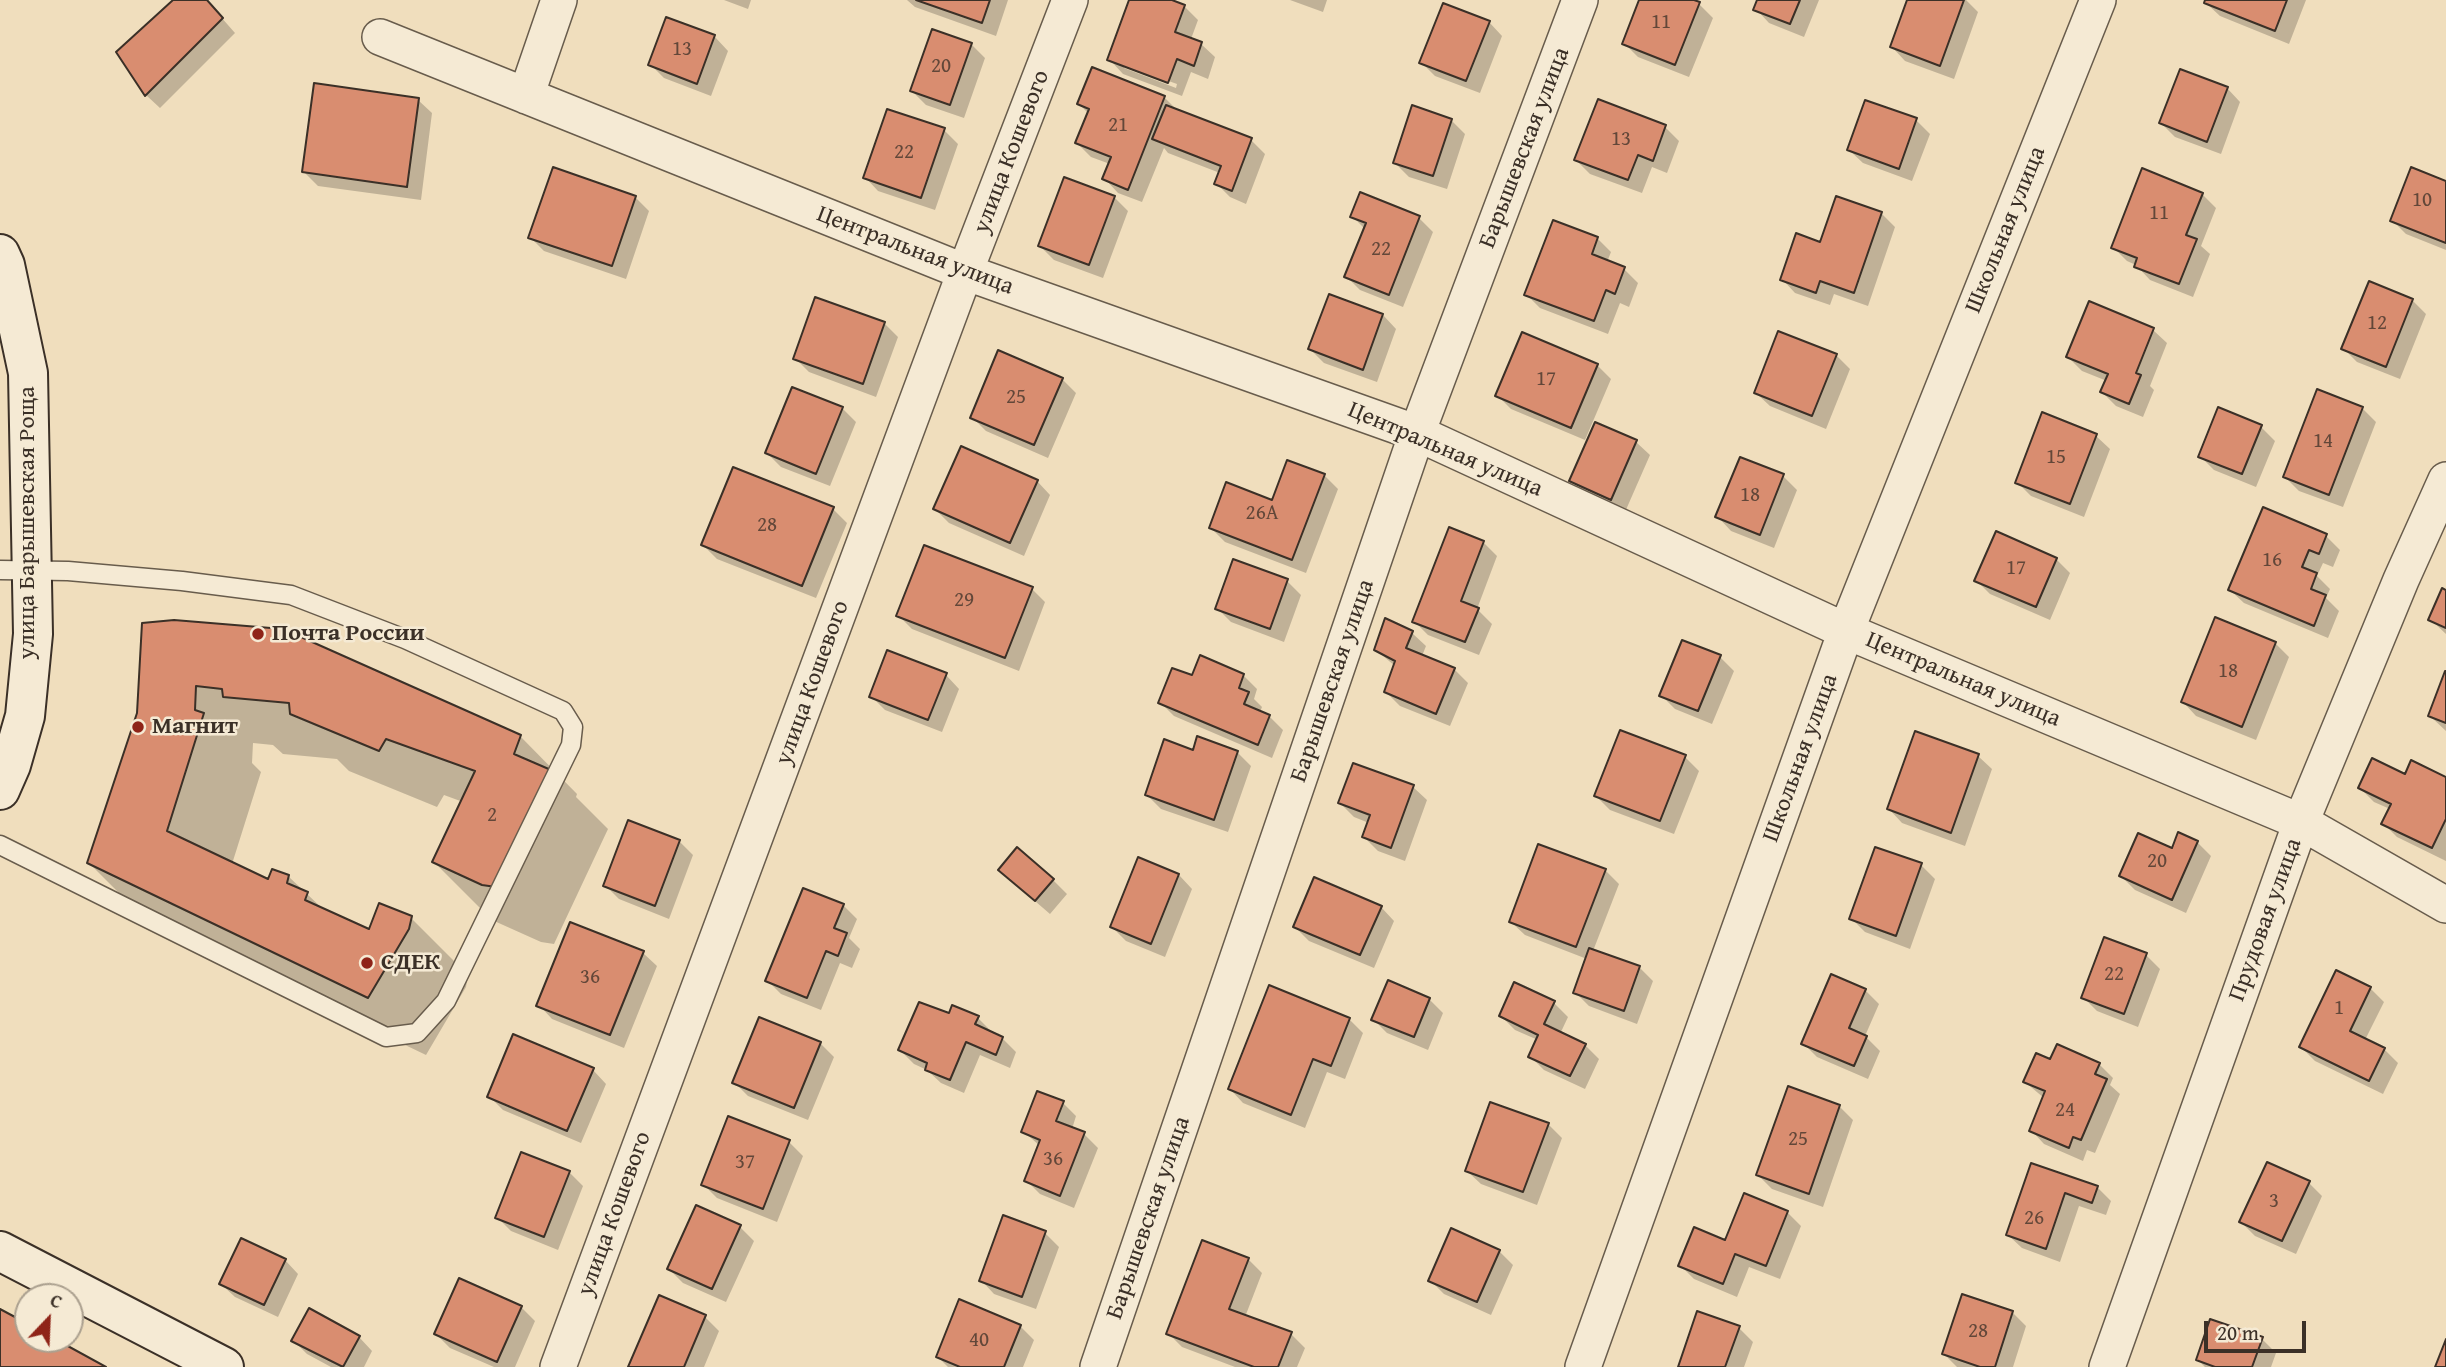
<!DOCTYPE html>
<html>
<head>
<meta charset="utf-8">
<style>
  body { margin:0 }
  #map { position:relative; width:2446px; height:1367px; overflow:hidden; background:#f0debd; font-family:"Gentium Book Plus",serif }
  canvas { display:block }
  .north { position:absolute; left:14px; top:1283px; width:70px; height:70px; box-sizing:border-box; background:#f5ead4; border:2px solid #aba08f; border-radius:50%; rotate:23deg; font-size:19px; font-weight:700; line-height:28px; text-align:center; color:#3b3027 }
  .north::after { content:''; display:block; margin:auto; width:24px; height:32px; background:#8f2418; clip-path:polygon(50% 0,100% 100%,50% 72%,0 100%) }
  .scale { position:absolute; left:2204px; top:1321px; width:102px; height:32px; box-sizing:border-box; border:4px solid #3b3027; border-top:0; padding-left:9px; font-size:21px; line-height:24px; white-space:nowrap; color:#3b3027; -webkit-text-stroke:5px #f5ead4; paint-order:stroke }
</style>
</head>
<body>
<div id="map">
<canvas width="2446" height="1367"></canvas>
<div class="north">С</div>
<div class="scale">20 m</div>
</div>
<script>
const c = document.querySelector('canvas').getContext('2d');
c.lineJoin = 'round';
function paint(path, color) {
  c.fillStyle = color;
  c.fill(path, 'evenodd');
}
function trace(path, color, width, dash) {
  c.strokeStyle = color;
  c.lineWidth = width;
  c.lineCap = dash ? 'butt' : 'round';
  c.setLineDash(dash || []);
  c.stroke(path);
}
function label(font, color, halo, rows, align = 'center') {
  c.font = font + ' "Gentium Book Plus",serif';
  c.lineWidth = 5;
  c.setLineDash([]);
  c.textBaseline = 'middle';
  c.strokeStyle = halo;
  c.fillStyle = color;
  for (const [text, x, y, turn = 0] of rows) {
    c.save();
    c.translate(x, y);
    c.rotate((+turn || 0) * Math.PI / 180);
    c.textAlign = isNaN(turn) ? turn : align;
    if (halo) c.strokeText(text, 0, 0);
    c.fillText(text, 0, 0);
    c.restore();
  }
}
const shadow = new Path2D(`
  M175,0H206L235,33L160,108L146,95Z
  M724,0H751L748,9Z
  M907,0H1008L996,36L915,7Z
  M1131,0H1167L1184,6L1198,20L1191,39L1201,44L1215,57L1208,79L1191,72L1182,96L1123,74L1110,60ZM1124,65L1177,84L1176,88L1124,68Z
  M1290,0H1327L1323,12Z
  M1641,0H1689L1699,4L1713,18L1689,77L1638,57L1624,43Z
  M1759,0H1819L1804,37L1769,23L1756,9Z
  M1908,0H1966L1978,12L1954,79L1905,61L1892,47Z
  M2207,0H2306L2289,44L2220,16L2206,3Z
  M667,19L715,37L728,51L711,96L664,78L650,64Z
  M1489,22L1502,36L1480,93L1435,76L1421,62Z
  M971,44L985,58L964,118L926,105L912,91Z
  M2227,88L2240,102L2221,154L2175,137L2161,123Z
  M1164,97L1179,112L1251,140L1265,154L1246,204L1230,197L1216,183L1220,173L1168,153L1164,148L1142,202L1118,193L1105,179L1110,164L1091,157L1077,143L1089,114L1079,104Z
  M418,100L432,113L421,200L318,186L304,172Z
  M1451,120L1465,134L1447,189L1409,177L1395,163Z
  M1916,120L1930,134L1912,181L1863,163L1849,150Z
  M1665,127L1679,141L1667,173L1652,167L1642,193L1590,174L1576,160Z
  M944,130L958,144L935,210L878,191L865,177Z
  M2446,183V250L2406,234L2392,220Z
  M2202,194L2216,208L2201,246L2210,254L2193,297L2150,280L2136,265L2127,261L2113,247Z
  M635,197L649,211L626,279L544,251L530,237Z
  M1114,197L1128,211L1103,278L1054,260L1040,246Z
  M1881,213L1895,227L1868,306L1834,294L1830,305L1795,293L1782,279L1821,244Z
  M1352,216L1419,218L1433,232L1403,307L1360,290L1346,276L1365,229Z
  M1597,238L1611,252L1607,262L1624,269L1638,283L1629,307L1620,303L1608,334L1540,308L1526,294Z
  M1330,296L1383,315L1396,329L1377,382L1324,363L1310,349Z
  M2412,300L2426,314L2400,379L2357,362L2343,348Z
  M2090,303L2153,330L2167,343L2150,386L2154,390L2143,417L2116,406L2102,392L2107,381L2082,371L2068,357Z
  M884,323L898,337L876,397L809,372L795,358Z
  M1836,355L1850,369L1826,429L1770,406L1756,393Z
  M1597,365L1611,379L1585,440L1511,409L1497,395Z
  M1062,379L1076,393L1048,458L986,431L972,417Z
  M793,389L842,408L856,422L830,486L781,467L767,453Z
  M2362,408L2376,422L2343,507L2299,491L2285,477Z
  M1596,424L1636,442L1650,455L1625,512L1585,495L1571,481Z
  M2261,427L2275,441L2256,487L2214,470L2200,456Z
  M2096,436L2110,449L2084,517L2031,496L2017,482Z
  M1741,459L1783,476L1797,490L1774,548L1731,531L1718,517Z
  M1324,475L1338,489L1306,573L1225,542L1211,528L1273,502Z
  M1037,481L1050,495L1024,556L949,523L935,509Z
  M833,509L847,523L816,598L717,559L703,545Z
  M2326,536L2340,550L2333,567L2323,563L2317,576L2330,589L2326,598L2339,611L2328,638L2244,603L2230,590Z
  M1483,542L1497,556L1477,609L1492,624L1479,655L1428,635L1414,621Z
  M2056,559L2070,573L2050,620L1990,594L1976,580Z
  M1287,581L1301,595L1284,642L1231,622L1217,608Z
  M1032,589L1045,602L1019,671L912,629L898,615Z
  M2446,591V634L2430,619Z
  M143,624L520,736L577,794L576,797L608,829L554,944L541,942L492,920L434,862L463,802L444,795L437,807L349,771L337,759L283,754L273,745L253,743L252,763L261,772L232,864L269,882L288,876L325,911L370,932L411,918L468,975L466,987L426,1055L147,921L89,863L139,713Z
  M1412,633L1426,646L1422,656L1454,669L1468,683L1450,726L1400,706L1386,692L1395,666L1376,650Z
  M2275,643L2289,657L2256,740L2196,716L2183,702Z
  M1720,657L1734,671L1712,724L1675,709L1661,695Z
  M2446,674V731L2430,716Z
  M946,675L959,689L942,732L885,710L871,696Z
  M1243,675L1257,689L1254,699L1262,707L1260,712L1269,716L1283,730L1272,758L1174,716L1160,702L1193,677Z
  M1916,733L1978,756L1992,769L1965,846L1902,823L1889,809Z
  M1194,752H1237L1251,766L1228,832L1161,809L1147,795Z
  M1685,757L1699,771L1674,834L1610,810L1596,796Z
  M2406,776L2446,779V861L2397,837L2383,823L2390,809L2374,802L2360,788Z
  M1413,787L1427,800L1405,861L1378,851L1364,837L1369,823L1354,817L1340,803Z
  M629,822L679,841L693,855L669,919L619,899L605,885Z
  M2197,842L2211,856L2186,913L2135,890L2121,876L2172,850Z
  M1876,849L1921,865L1935,879L1910,949L1865,932L1851,918Z
  M1139,859L1179,875L1192,889L1165,957L1126,941L1112,927Z
  M1605,870L1619,884L1593,951L1639,967L1653,981L1637,1024L1589,1006L1575,992L1587,959L1525,935L1511,922Z
  M1053,880L1067,894L1050,914L1014,883Z
  M843,905L857,919L849,938L860,949L852,968L840,963L821,1010L781,994L767,980Z
  M1381,907L1394,921L1374,968L1309,941L1295,927Z
  M643,953L657,966L624,1048L552,1019L539,1005Z
  M2146,955L2160,969L2138,1027L2097,1011L2083,997Z
  M2370,988L2384,1002L2365,1040L2384,1049L2398,1063L2383,1094L2315,1061L2301,1047Z
  M1865,990L1879,1004L1865,1036L1880,1051L1868,1079L1817,1057L1803,1043Z
  M1429,999L1443,1013L1428,1050L1387,1033L1373,1019Z
  M1554,1003L1568,1017L1560,1034L1585,1045L1599,1059L1585,1089L1544,1070L1530,1056L1538,1040L1515,1030L1501,1016Z
  M949,1015L978,1018L992,1032L991,1033L1002,1038L1016,1052L1010,1068L980,1055L964,1093L941,1083L927,1070L914,1064L900,1050Z
  M1349,1019L1363,1033L1345,1079L1327,1072L1305,1128L1243,1103L1230,1089Z
  M820,1043L834,1057L808,1120L748,1096L734,1082Z
  M2051,1061L2099,1064L2113,1078L2110,1085L2120,1094L2095,1153L2087,1150L2083,1161L2044,1144L2031,1130L2044,1098L2025,1082Z
  M593,1070L606,1084L581,1143L503,1110L489,1096Z
  M1063,1103L1076,1116L1072,1129L1084,1134L1098,1148L1074,1208L1040,1194L1026,1180L1040,1146L1023,1131Z
  M1839,1106L1853,1120L1823,1207L1772,1189L1758,1175Z
  M1548,1124L1562,1138L1537,1205L1481,1184L1467,1171Z
  M789,1142L803,1156L777,1222L717,1198L703,1184Z
  M2032,1165L2097,1187L2111,1201L2106,1215L2079,1206L2060,1262L2022,1248L2008,1235Z
  M569,1172L583,1186L558,1250L511,1231L497,1217Z
  M2309,1183L2322,1196L2296,1254L2255,1236L2241,1222Z
  M1787,1212L1801,1226L1780,1279L1749,1267L1737,1297L1694,1279L1681,1266Z
  M740,1227L754,1241L726,1302L683,1283L669,1269Z
  M1045,1233L1059,1247L1036,1309L994,1294L981,1280Z
  M1499,1251L1513,1265L1491,1315L1444,1294L1430,1280Z
  M1248,1259L1262,1273L1245,1317L1291,1334L1305,1348L1297,1367H1235L1182,1347L1168,1333Z
  M285,1260L298,1274L278,1317L235,1297L221,1284Z
  M660,1297L705,1317L719,1331L704,1367H630Z
  M521,1307L535,1321L515,1367H494L450,1348L436,1334Z
  M2012,1312L2026,1326L2013,1367H1957L1944,1354Z
  M1020,1326L1034,1340L1023,1367H948L938,1357Z
  M1739,1328L1753,1342L1744,1367H1680Z
  M359,1337L372,1351L364,1367H331L307,1354L293,1340Z
  M2262,1339L2276,1353L2271,1367H2205L2198,1360Z`);
const building = new Path2D(`
  M173,0H207L223,18L145,96L116,52Z
  M916,0H990L982,23Z
  M1129,0H1172L1185,5L1175,32L1202,42L1194,66L1177,59L1168,83L1107,60Z
  M1639,0H1694L1700,2L1675,65L1622,44Z
  M1757,0H1800L1790,24L1753,10Z
  M1907,0H1964L1940,66L1890,47Z
  M2205,0H2287L2275,31L2204,3Z
  M1443,3L1490,21L1466,81L1419,63Z
  M666,17L715,35L697,84L648,65Z
  M932,29L972,43L950,105L910,91Z
  M1092,67L1165,96L1128,190L1102,179L1111,157L1075,143L1089,109L1077,104Z
  M2180,69L2228,87L2207,142L2159,123Z
  M314,83L419,98L407,187L302,172Z
  M1598,99L1666,125L1653,161L1638,155L1628,180L1574,160Z
  M1865,100L1917,118L1899,169L1847,150Z
  M1166,105L1252,138L1232,191L1214,184L1221,166L1152,139Z
  M1412,105L1452,119L1433,176L1393,163Z
  M887,109L945,128L921,198L863,178Z
  M553,167L636,196L612,266L528,238Z
  M2411,167L2446,181V243L2390,221Z
  M2142,168L2203,193L2186,235L2197,239L2179,284L2134,267L2137,258L2111,248Z
  M1064,177L1115,196L1089,265L1038,246Z
  M1360,192L1420,216L1389,295L1344,277L1366,223L1350,217Z
  M1836,196L1882,212L1854,293L1820,281L1816,293L1780,280L1796,233L1820,242Z
  M1553,220L1598,237L1592,254L1625,267L1615,294L1606,290L1594,321L1524,295Z
  M2369,281L2413,299L2386,367L2341,349Z
  M1329,294L1383,314L1363,370L1308,349Z
  M815,297L885,322L863,384L793,359Z
  M2089,301L2154,328L2136,373L2141,375L2129,404L2100,392L2108,374L2066,357Z
  M1778,331L1837,354L1812,416L1754,393Z
  M1522,332L1598,364L1571,428L1495,396Z
  M998,350L1063,378L1034,445L970,418Z
  M792,387L843,407L816,474L765,453Z
  M2317,389L2363,407L2329,495L2283,477Z
  M2218,407L2262,425L2242,474L2198,457Z
  M2042,412L2097,434L2070,504L2015,483Z
  M1595,422L1637,440L1611,500L1569,481Z
  M961,446L1038,480L1010,543L933,509Z
  M1740,457L1784,474L1760,535L1715,517Z
  M1287,460L1325,474L1292,560L1209,528L1226,482L1272,500Z
  M733,467L834,507L802,586L701,545Z
  M2263,507L2327,534L2319,554L2309,550L2302,567L2317,573L2311,589L2326,595L2314,626L2228,590Z
  M1449,527L1484,541L1461,601L1479,608L1465,642L1412,622Z
  M1996,531L2057,558L2036,607L1974,581Z
  M924,545L1033,587L1005,658L896,616Z
  M1233,559L1288,579L1270,629L1215,609Z
  M2442,588L2446,590V628L2428,620Z
  M2215,617L2276,642L2242,727L2181,702Z
  M1385,618L1413,631L1406,648L1455,668L1436,714L1384,692L1395,661L1374,650Z
  M174,620L283,629L521,735L514,754L551,770L496,887L482,885L432,862L475,771L386,739L379,751L290,714L289,703L223,697L222,689L196,686L195,710L204,713L167,831L268,879L272,869L289,875L287,883L308,892L305,900L369,929L379,903L412,916L409,929L368,998L87,863L137,713L142,623Z
  M1682,640L1721,655L1698,711L1659,696Z
  M887,650L947,673L928,720L869,697Z
  M1200,655L1244,674L1239,688L1249,692L1244,704L1270,715L1258,745L1158,703L1172,668L1192,675Z
  M2445,671H2446V723L2428,716Z
  M1620,730L1686,755L1660,821L1594,796Z
  M1915,731L1979,754L1951,833L1887,809Z
  M1197,736L1238,751L1214,820L1145,795L1164,739L1193,750Z
  M2372,758L2405,774L2411,760L2446,777V819L2432,848L2381,824L2391,804L2358,788Z
  M1353,763L1414,785L1391,848L1362,837L1370,815L1338,803Z
  M628,820L680,840L655,906L603,886Z
  M2178,832L2198,841L2172,900L2119,876L2138,833L2172,848Z
  M1538,844L1606,869L1576,947L1509,922Z
  M1017,847L1054,879L1035,901L998,870Z
  M1875,847L1922,863L1896,936L1849,919Z
  M1138,857L1179,874L1151,944L1110,927Z
  M1314,877L1382,906L1360,955L1293,927Z
  M803,888L844,904L834,928L847,933L838,956L826,951L807,998L765,981Z
  M570,922L644,951L610,1035L536,1006Z
  M2104,937L2147,953L2124,1014L2081,998Z
  M1589,948L1640,966L1624,1011L1573,993Z
  M2336,970L2371,987L2350,1031L2385,1048L2369,1081L2299,1047Z
  M1831,974L1866,989L1849,1028L1867,1036L1854,1066L1801,1044Z
  M1388,980L1430,998L1414,1037L1371,1020Z
  M1514,982L1555,1001L1544,1024L1586,1044L1570,1076L1528,1057L1538,1035L1499,1016Z
  M1269,985L1350,1018L1331,1066L1313,1059L1291,1115L1228,1089Z
  M919,1002L949,1013L952,1005L979,1016L975,1024L1003,1037L996,1055L966,1042L950,1080L925,1070L927,1063L898,1050Z
  M759,1017L821,1042L794,1108L732,1083Z
  M513,1034L594,1068L567,1131L487,1097Z
  M2057,1044L2100,1063L2095,1074L2107,1079L2081,1140L2073,1137L2069,1148L2029,1131L2045,1091L2023,1082L2036,1053L2050,1059Z
  M1788,1086L1840,1105L1809,1194L1756,1175Z
  M1037,1091L1064,1101L1056,1121L1085,1132L1060,1196L1024,1181L1040,1140L1021,1132Z
  M1490,1102L1549,1123L1523,1192L1465,1171Z
  M728,1116L790,1140L763,1209L701,1185Z
  M521,1152L570,1171L544,1237L495,1218Z
  M2267,1162L2310,1181L2282,1241L2239,1222Z
  M2031,1163L2098,1186L2092,1203L2065,1193L2046,1249L2006,1235Z
  M1744,1193L1788,1211L1766,1266L1735,1254L1723,1284L1678,1266L1694,1227L1725,1240Z
  M696,1205L741,1225L712,1289L667,1269Z
  M1003,1215L1046,1231L1022,1297L979,1281Z
  M1451,1228L1500,1250L1477,1302L1428,1281Z
  M241,1238L286,1259L264,1305L219,1284Z
  M1202,1240L1249,1258L1229,1309L1292,1332L1278,1367H1254L1166,1334Z
  M459,1278L522,1306L497,1362L434,1334Z
  M1962,1294L2013,1311L1995,1367H1980L1942,1354Z
  M659,1295L706,1315L684,1367H628Z
  M959,1299L1021,1325L1004,1367H960L936,1357Z
  M309,1308L360,1336L343,1367L291,1341Z
  M0,1309L28,1324V1339H55L106,1367H0Z
  M1697,1311L1740,1326L1725,1367H1678Z
  M2210,1319L2263,1337L2252,1367H2215L2196,1360Z
  M2446,1339V1367H2435Z`);
const lane = new Path2D(`
  M0,570L68,571L182,581L291,595L405,639L563,711L573,727L571,745L446,1001L417,1033L386,1037L0,845`);
const street = new Path2D(`
  M380,37L965,272L1417,433L1846,631L2301,822L2446,905
  M526,96L559,0
  M558,1367L965,272L1070,0
  M1098,1367L1417,433L1580,0
  M1583,1367L1846,631L2098,0
  M2107,1367L2301,822L2401,580L2446,480`);
const secondary = new Path2D(`
  M0,254L5,265L28,373L33,634L25,716L11,765L0,790
  M0,1251L224,1367`);
const markers = [
  [258,634,7,"#8f2418"],
  [138,727,7,"#8f2418"],
  [367,963,7,"#8f2418"]
];
const numberNames = [
  ["11",1661,23],
  ["13",682,50],
  ["20",941,67],
  ["21",1118,126],
  ["13",1621,140],
  ["22",904,153],
  ["10",2422,201],
  ["11",2159,214],
  ["22",1381,250],
  ["12",2377,324],
  ["17",1546,380],
  ["25",1016,398],
  ["14",2323,442],
  ["15",2056,458],
  ["18",1750,496],
  ["26А",1262,514],
  ["28",767,526],
  ["16",2272,561],
  ["17",2016,569],
  ["29",964,601],
  ["18",2228,672],
  ["2",492,816],
  ["20",2157,862],
  ["22",2114,975],
  ["36",590,978],
  ["1",2339,1009],
  ["24",2065,1111],
  ["25",1798,1140],
  ["36",1053,1160],
  ["37",745,1163],
  ["3",2274,1202],
  ["26",2034,1219],
  ["28",1978,1332],
  ["40",979,1341]
];
const streetNames = [
  ["Барышевская улица",1525,148,-69],
  ["улица Кошевого",1012,152,-69],
  ["Школьная улица",2006,230,-68],
  ["Центральная улица",915,251,21],
  ["Центральная улица",1445,450,23],
  ["улица Барышевская Роща",28,523,-90],
  ["Центральная улица",1963,680,23],
  ["Барышевская улица",1333,681,-71],
  ["улица Кошевого",813,683,-70],
  ["Школьная улица",1801,758,-70],
  ["Прудовая улица",2266,920,-70],
  ["улица Кошевого",615,1214,-70],
  ["Барышевская улица",1149,1218,-71]
];
const poiNames = [
  ["Почта России",272,634],
  ["Магнит",152,727],
  ["СДЕК",381,963]
];
paint(shadow, '#0003');
paint(building, '#d98d70');
trace(building, '#3b3027', 2);
trace(lane, '#685c4c', 21);
trace(street, '#685c4c', 38);
trace(secondary, '#3b3027', 42);
trace(lane, '#f5ead4', 18);
trace(street, '#f5ead4', 35);
trace(secondary, '#f5ead4', 38);
for (const [x, y, r, color] of markers) {
  const dot = new Path2D();
  dot.arc(x, y, r, 0, 2 * Math.PI);
  c.fillStyle = color;
  c.fill(dot);
  trace(dot, '#f5ead4', 2.5);
}
label('21px', '#624739', null, numberNames);
label('24px', '#3b3027', '#f5ead4', streetNames);
label('bold 24px', '#3b3027', '#f5ead4', poiNames, 'left');
</script>
</body>
</html>
